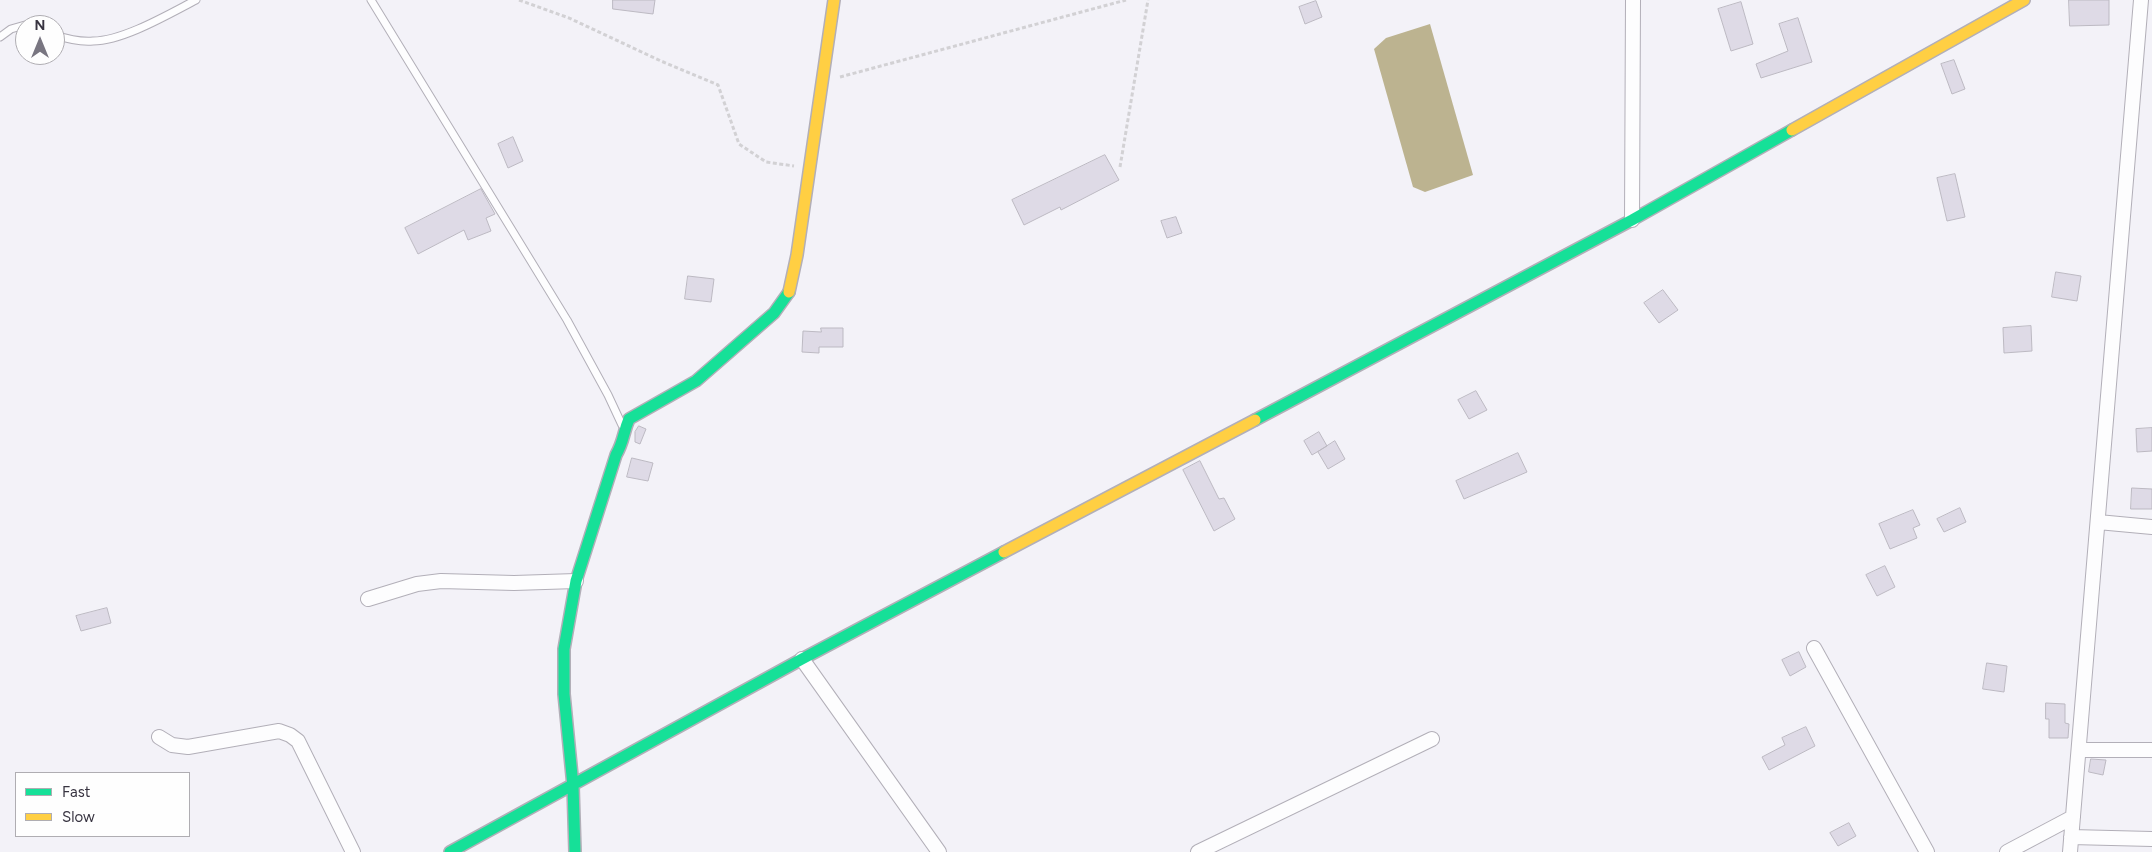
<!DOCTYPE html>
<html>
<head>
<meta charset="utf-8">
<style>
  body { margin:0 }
  #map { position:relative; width:2152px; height:852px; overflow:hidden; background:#f3f2f8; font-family:Figtree,sans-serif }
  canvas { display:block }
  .legend { position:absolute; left:15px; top:772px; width:175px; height:65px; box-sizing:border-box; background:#fefefe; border:1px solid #afadb2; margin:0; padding:6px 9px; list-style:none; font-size:15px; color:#383441 }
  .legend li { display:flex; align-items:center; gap:10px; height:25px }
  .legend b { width:25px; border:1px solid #afadb2 }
  .north { position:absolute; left:15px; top:15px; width:50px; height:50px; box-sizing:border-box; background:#fefefe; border:1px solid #afadb2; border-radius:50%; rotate:0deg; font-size:14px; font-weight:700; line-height:20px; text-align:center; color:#383441 }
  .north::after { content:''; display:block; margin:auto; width:18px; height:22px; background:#797681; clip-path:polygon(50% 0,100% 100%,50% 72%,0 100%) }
</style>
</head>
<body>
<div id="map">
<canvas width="2152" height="852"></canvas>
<ul class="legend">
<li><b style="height:6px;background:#16e098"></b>Fast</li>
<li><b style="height:6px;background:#ffcf43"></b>Slow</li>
</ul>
<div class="north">N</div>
</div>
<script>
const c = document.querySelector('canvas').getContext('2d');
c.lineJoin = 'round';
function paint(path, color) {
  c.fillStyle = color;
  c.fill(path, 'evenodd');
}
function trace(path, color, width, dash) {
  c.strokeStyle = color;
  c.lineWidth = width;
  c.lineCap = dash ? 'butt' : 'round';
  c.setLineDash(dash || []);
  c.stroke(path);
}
const water = new Path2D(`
  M1430,24L1473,175L1425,192L1413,187L1374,49L1386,38Z`);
const building = new Path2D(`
  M613,0H655L653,14L613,9Z
  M2069,0H2109V25L2070,26Z
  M1316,1L1322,17L1305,24L1299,7Z
  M1741,2L1753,44L1731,51L1718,9Z
  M1798,18L1812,62L1761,78L1756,64L1788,51L1779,24Z
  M1954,60L1965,89L1952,94L1941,64Z
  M513,137L523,161L508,168L498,144Z
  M1105,155L1119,180L1061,210L1060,207L1024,225L1012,200Z
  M1955,174L1965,217L1947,221L1937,178Z
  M481,189L495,214L486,218L491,231L468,240L464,230L418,254L405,228Z
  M1176,217L1182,233L1167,238L1161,221Z
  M2056,272L2081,276L2077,301L2052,297Z
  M688,276L714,279L711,302L685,299Z
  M1663,290L1678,310L1659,323L1644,303Z
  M2031,326L2032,351L2004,353L2003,328Z
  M821,328H843V347H819V353L802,352L803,331L821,332Z
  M1476,391L1487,410L1469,419L1458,400Z
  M639,426L646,429L640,444L635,442V432Z
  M2152,428V451L2137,452L2136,429Z
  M1319,432L1327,446L1312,455L1304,441Z
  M1335,441L1345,459L1328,469L1318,452Z
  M1518,453L1527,472L1464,499L1456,481Z
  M632,458L653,463L648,481L627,477Z
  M1200,461L1219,499L1224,498L1235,519L1214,531L1183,470Z
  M2132,488L2152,489V509H2131Z
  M1960,508L1966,522L1944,532L1937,519Z
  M1913,510L1920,525L1913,528L1917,538L1890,549L1879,524Z
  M1885,566L1895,587L1877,596L1866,575Z
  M107,608L111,623L81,631L76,616Z
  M1799,652L1806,667L1790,676L1782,660Z
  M1987,663L2007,666L2004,692L1983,689Z
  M2046,703L2065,704V723L2069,724L2068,738H2049V719H2046Z
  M1806,727L1815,746L1769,770L1762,757L1785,745L1782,738Z
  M2091,759L2106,760L2103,775L2089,772Z
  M1849,823L1856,836L1838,846L1830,833Z`);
const path = new Path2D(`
  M519,0L569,18L661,61L718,85L739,144L766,162L794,166
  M840,77L1126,0
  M1120,167L1148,0`);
const lane = new Path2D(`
  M371,0L567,320L608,395L622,425
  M55,35C67,39 80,42 93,41C123,41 169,14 196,0
  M0,37L11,29L25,25`);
const street = new Path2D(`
  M1632,220L1633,0
  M2098,522L2152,527
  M368,599L417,584L441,581L514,583L576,581
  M1814,648L1927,852
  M802,659L939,852
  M159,737L172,745L188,747L279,731L290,735L298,741L353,852
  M2079,750H2152
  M2071,837L2152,839
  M1198,852L1432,739
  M2007,852L2073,817
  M2070,852L2141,0`);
const fast = new Path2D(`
  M1255,420L1632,220L1792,130
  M450,852L802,659L1004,552
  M575,852L573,786L564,694V649L576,581L616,455C624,441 623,433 629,419L696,381L774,313L789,292`);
const slow = new Path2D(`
  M1792,130L2024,0
  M789,292L797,255L834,0
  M1004,552L1255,420`);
paint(water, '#bcb390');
paint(building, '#dedae6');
trace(building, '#bcb9c2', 1);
trace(lane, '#b2afb8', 9);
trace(street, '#b2afb8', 16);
trace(fast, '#b2afb8', 14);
trace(slow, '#b2afb8', 14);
trace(path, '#d2d1d4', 3, [4, 2.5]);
trace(lane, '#fdfdfe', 7);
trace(street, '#fdfdfe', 14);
trace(fast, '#16e098', 11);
trace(slow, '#ffcf43', 11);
</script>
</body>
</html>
